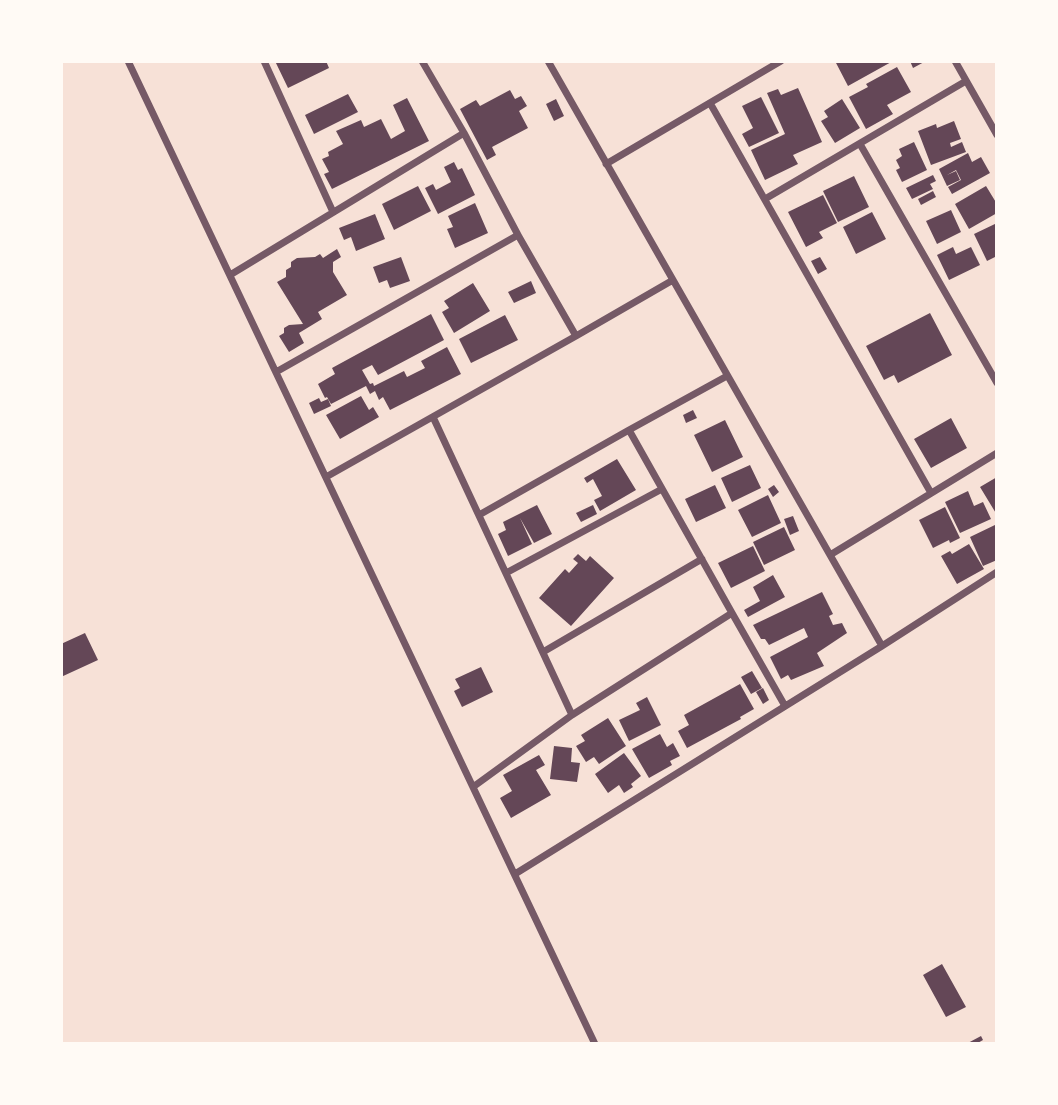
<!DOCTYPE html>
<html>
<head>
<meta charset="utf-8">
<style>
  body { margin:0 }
  #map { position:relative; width:1058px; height:1105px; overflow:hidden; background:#f7e1d7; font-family:Poppins,sans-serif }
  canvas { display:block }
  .frame { position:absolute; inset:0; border:63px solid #fffaf5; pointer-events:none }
</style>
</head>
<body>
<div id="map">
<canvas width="1058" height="1105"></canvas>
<div class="frame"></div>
</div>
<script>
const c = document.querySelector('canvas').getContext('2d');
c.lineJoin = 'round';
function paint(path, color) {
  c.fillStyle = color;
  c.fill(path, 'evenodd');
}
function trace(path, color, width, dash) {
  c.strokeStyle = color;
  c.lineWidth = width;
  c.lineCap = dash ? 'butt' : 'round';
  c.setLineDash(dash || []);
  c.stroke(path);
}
const building = new Path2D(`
  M275,61H326L329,68L288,88Z
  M835,61H893L848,86Z
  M910,61H926L913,68Z
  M897,67L911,92L887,105L893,114L866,129L849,97L868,87L866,84Z
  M798,88L822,142L793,155L798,164L765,180L751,150L785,134L767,93L778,89L781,95Z
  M510,90L515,99L521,96L527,106L519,111L528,128L492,147L496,155L487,160L460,109L476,100L480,106Z
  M348,94L358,112L314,134L305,115Z
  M761,97L779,133L749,147L742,134L753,128L742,106Z
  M407,98L429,141L332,189L324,174L329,172L322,159L329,156L328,152L343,144L336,131L361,120L364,127L381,119L391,139L405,131L393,105Z
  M556,99L564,116L554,121L546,104Z
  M842,99L860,128L835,143L821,121L828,117L824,111Z
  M954,121L961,139L950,143L951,147L962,142L966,152L931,165L918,131L936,124L937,128Z
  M914,142L927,170L902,182L896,170L900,168L896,160L902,156L899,149Z
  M968,153L972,162L981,157L990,173L952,194L948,187L961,180L956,170L947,175L956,171L960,180L947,186L939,169Z
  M454,162L458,170L462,168L475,195L438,214L425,188L433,184L436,190L451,182L444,167Z
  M933,175L936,181L930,184L933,189L912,199L906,188Z
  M854,176L869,207L838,222L823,191Z
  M418,186L431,211L394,230L382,204Z
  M986,186L997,204V213L969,229L955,204Z
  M933,191L936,197L921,205L918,199Z
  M823,195L837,223L819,232L823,238L806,247L788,212Z
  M475,203L488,233L455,248L447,229L453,227L448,216Z
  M951,210L961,232L937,244L926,221Z
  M872,212L886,239L856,254L843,227Z
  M375,214L385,239L356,251L351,237L344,240L339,228Z
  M997,223V256L987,261L974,234Z
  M953,247L956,254L971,247L980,265L949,280L937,255Z
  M337,249L341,257L333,262V272L347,295L318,312L322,319L299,333L304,343L289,352L279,336L284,333V328L289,325L303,324L277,282L286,277V270L291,267V262L297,258L315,257L320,254L323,258Z
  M401,257L410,281L390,288L387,280L379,283L373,267Z
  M820,257L827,269L818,274L811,261Z
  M531,281L536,293L514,303L508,292Z
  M473,283L490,311L454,333L442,312L449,308L444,301Z
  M930,313L952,355L898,383L894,375L884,380L866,346Z
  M431,314L444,340L378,375L372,365L362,370L370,384L373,383L374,386L404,371L407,377L425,368L421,361L447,347L461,374L390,410L383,397L379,400L375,391L370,394L366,386L331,404L327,397L325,398L318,384L335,374L332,368Z
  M505,315L518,340L471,363L459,339Z
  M361,396L369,410L373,407L379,417L340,439L326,415Z
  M319,398L321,402L328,399L331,406L314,414L309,403Z
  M693,410L697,418L686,423L683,415Z
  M951,418L967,448L931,468L914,439Z
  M725,420L743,457L712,472L694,435Z
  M617,459L636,490L600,511L594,500L602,496L593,479L587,483L584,478Z
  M750,465L761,488L732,502L721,478Z
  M997,477V515L980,487Z
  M715,485L726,508L696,522L685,499Z
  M774,485L779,492L773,497L768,489Z
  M968,491L974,506L983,502L991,519L960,533L945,502Z
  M768,495L781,523L752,537L738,510Z
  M537,505L552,534L534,543L520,518L532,544L508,556L498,534L506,530L503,522Z
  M593,505L597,514L581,522L576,513Z
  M945,507L960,538L950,543L949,540L933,548L919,520Z
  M793,516L799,531L790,535L784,519Z
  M997,524V560L983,566L970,537Z
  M784,527L795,550L764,565L753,542Z
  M969,544L984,569L957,584L941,556L950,551L952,554Z
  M753,546L765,571L731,588L718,563Z
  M578,554L586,561L590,556L614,578L571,626L539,598L565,569L569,573L578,563L573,559Z
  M773,575L785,597L748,617L744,610L760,601L753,587Z
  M822,592L833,614L829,616L833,625L842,623L847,633L817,653L824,666L791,680L788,675L781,679L770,657L808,637L804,628L769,645L765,639H761L753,625Z
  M85,633L98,660L61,677V644Z
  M481,667L493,692L462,707L454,691L460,688L455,679Z
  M752,671L762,688L751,694L741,677Z
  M740,684L754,709L740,717L741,719L687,748L678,731L689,725L684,715Z
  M763,688L769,700L763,704L756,692Z
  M647,697L661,725L629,741L619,720L640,710L636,703Z
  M608,718L626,746L599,764L594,757L586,762L576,746L585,741L581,735Z
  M660,734L667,747L673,743L680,756L670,761L672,765L649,778L632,749Z
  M554,746L572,748L571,762L580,763L577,782L550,779Z
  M624,753L641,776L631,784L633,787L624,793L619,785L608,793L595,774Z
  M539,755L545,765L536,770L551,795L511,818L500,798L512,791L503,775Z
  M942,964L966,1007L946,1017L923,975Z
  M981,1036L983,1040L976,1044H966Z`);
const minor = new Path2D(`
  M128,61L595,1044
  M264,61L333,212
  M548,61L882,646
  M955,61L997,135
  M710,103L931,493
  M860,144L997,383
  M606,164L781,61
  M765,199L966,81
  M230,275L464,133L422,61
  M576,336L673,280
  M276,372L518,235L464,133
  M433,417L572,715L473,787
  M326,477L576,336L518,235
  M479,515L629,430
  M830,555L997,453
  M506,573L662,489
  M732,613L785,706
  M543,652L702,559
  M572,715L732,613L629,430L727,376
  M515,874L882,646L997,572`);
paint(building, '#644757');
trace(minor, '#755966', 7);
</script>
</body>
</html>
